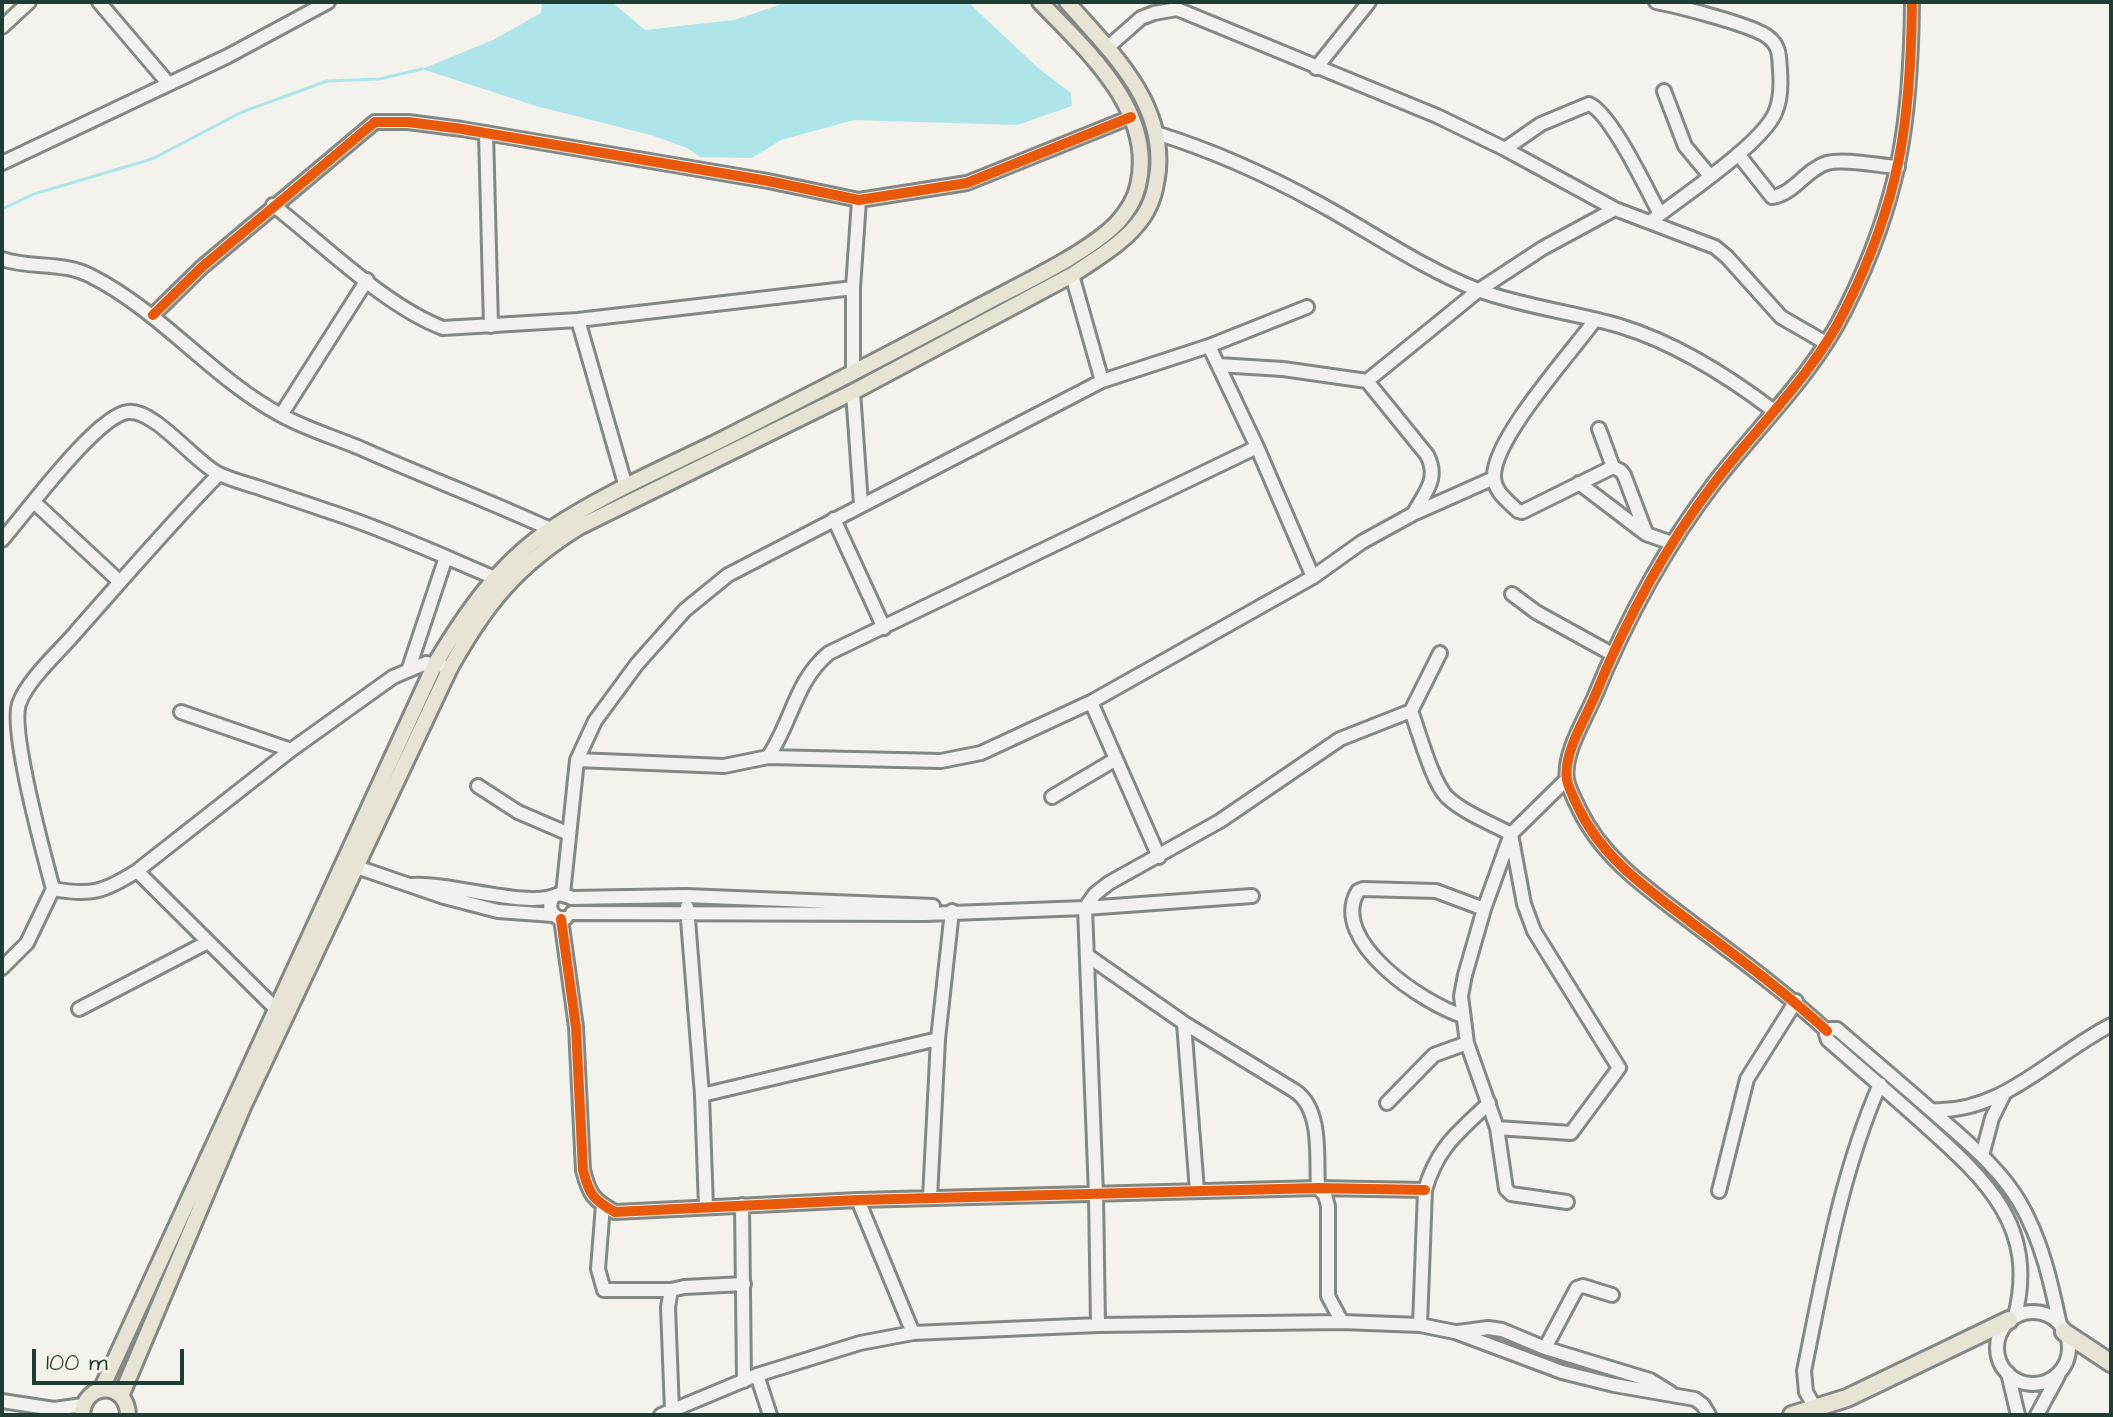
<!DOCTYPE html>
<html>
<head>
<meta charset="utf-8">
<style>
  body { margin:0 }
  #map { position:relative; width:2113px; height:1417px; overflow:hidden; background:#f4f2ec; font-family:"Architects Daughter",sans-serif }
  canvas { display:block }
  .frame { position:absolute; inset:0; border:4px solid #1f3d34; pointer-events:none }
  .scale { position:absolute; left:32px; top:1349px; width:152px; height:36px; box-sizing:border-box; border:4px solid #1f3d34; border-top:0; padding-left:10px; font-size:24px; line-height:28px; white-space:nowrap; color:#1f3d34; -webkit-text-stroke:6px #f7f3e8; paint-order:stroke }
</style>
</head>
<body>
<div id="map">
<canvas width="2113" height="1417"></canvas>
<div class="frame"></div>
<div class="scale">100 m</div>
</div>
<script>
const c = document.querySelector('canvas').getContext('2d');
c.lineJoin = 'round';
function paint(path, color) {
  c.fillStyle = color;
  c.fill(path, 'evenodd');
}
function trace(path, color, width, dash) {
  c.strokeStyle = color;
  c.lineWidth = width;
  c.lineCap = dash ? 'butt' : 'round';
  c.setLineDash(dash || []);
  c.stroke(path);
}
const water = new Path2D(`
  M542,2H612L645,30L734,20L782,4L802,2H968L1037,67L1071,93L1072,106L1017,125L854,120L781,140L752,158L700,157L687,148L651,135L536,106L422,69L493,40L541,13Z`);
const stream = new Path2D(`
  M2,209L34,194L152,159L242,112L327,81L380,79L422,69`);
const minor = new Path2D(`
  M99,2L168,83
  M2,27L29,2
  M1108,47L1141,18L1154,13L1177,9L1437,116L1505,149L1615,209L1715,247L1727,257L1781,317L1826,343
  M1316,68L1369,2
  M1664,91L1685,146L1710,176
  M486,133L491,326
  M1156,133C1211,150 1267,175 1318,203C1371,232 1422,268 1478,290C1524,307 1573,312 1620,326C1676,343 1728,376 1774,411
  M1505,149L1541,124L1589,104C1611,113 1647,190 1660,214
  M1738,154L1772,197C1794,194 1806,169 1827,163C1844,158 1880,166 1898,167
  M2,163L228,56L328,2
  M273,205C323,244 385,306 443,328L578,320L853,288
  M1650,222C1680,198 1761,145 1775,113C1781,100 1781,83 1780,70C1779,56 1780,46 1768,37C1753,25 1677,6 1656,2
  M2,259C31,269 62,261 91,276C162,312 212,378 281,415C306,429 334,437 360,448C423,476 487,500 550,529
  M1072,275L1102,381
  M153,315L202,267L375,122H408L462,129L768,181L859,200L967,183L1131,117
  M578,320L626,487
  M1595,320C1571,353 1494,438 1494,476C1494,492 1508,501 1518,511L1522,512L1613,467L1599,429
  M1209,346L1257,447L1313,577
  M1218,365L1283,369L1367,381
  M853,374V288L859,200
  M853,392L861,504
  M281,415L367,280
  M1613,467L1621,471L1624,475L1646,533
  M1579,483L1646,534L1672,543
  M34,502L120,582
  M1415,511C1426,491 1439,478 1427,455L1367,381L1479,290L1543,248L1615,209
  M834,519L884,628
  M2,540C25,514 97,415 128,412C154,409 193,460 217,473C229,479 244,483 257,487C284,496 310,505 337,514C391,532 443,556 495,578
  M1512,594L1536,612L1612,654
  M409,668L446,557
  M1091,702L1159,857
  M1411,711C1419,732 1432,782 1447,797C1464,813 1491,823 1511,834L1524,904L1534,931L1619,1068L1571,1133L1497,1128
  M181,712L291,750
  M768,757L941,761L981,753L1091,702L1313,577L1362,542L1413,514L1494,478
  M577,760L724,766L768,757C792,722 795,681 829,653L1257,447
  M1567,779L1511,834L1484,909L1465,975L1461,996L1467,1043L1497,1128L1506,1189L1511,1194L1567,1202
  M478,786L518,812L567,833
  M1052,797L1116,759
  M348,864L444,897L498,911L553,915
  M137,871L275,1008
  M412,885C452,882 529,910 559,894L570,897
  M53,889C91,896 104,892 137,871L291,750L393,677L426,663L443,666
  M563,894L577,760L595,721L637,664L685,610L728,575L1102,381L1209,346L1307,307
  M571,898L686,896L933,906
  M552,899C547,910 554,920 566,918
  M687,907L702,1095L706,1207
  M572,913L925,914L1085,908L1252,896
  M561,919L576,1027L583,1170C589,1194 593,1200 615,1212L858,1200L1318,1188L1425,1190
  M1088,956L1184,1023L1295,1091C1323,1110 1316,1159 1318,1188L1325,1195L1328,1206V1296L1342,1322
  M2,968L27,943L53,889C44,855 10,732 19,704C27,680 60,651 76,632C123,579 169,525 219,474
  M79,1009L206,943
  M1463,1016C1424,1004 1328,941 1358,891L1363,889L1436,891L1484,909
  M1184,1023L1197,1191
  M1827,1031C1786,993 1741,960 1696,926C1652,892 1604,861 1579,809C1575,801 1569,789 1567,780C1563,754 1584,721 1594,698C1625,622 1665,547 1715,482C1759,425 1814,374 1846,308C1900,200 1911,121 1912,2
  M702,1095L938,1039
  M1387,1103L1434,1055L1467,1043
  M1932,1110C2002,1114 2052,1055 2111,1025
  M1982,1156L1992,1118L2003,1096
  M1719,1191L1747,1079L1796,1001
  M930,1198L938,1039L952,911
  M858,1200L913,1333
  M603,1205L598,1269L604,1290H671
  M742,1205L744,1381
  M1997 1348a36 36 0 1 1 72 0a36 36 0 1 1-72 0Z
  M2015,1316C2038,1226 1986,1180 1925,1125C1893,1096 1860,1068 1828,1040L1826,1034L1830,1029H1837C1874,1061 1912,1093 1949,1126C1975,1149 2002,1172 2020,1203C2042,1241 2051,1283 2060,1325
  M1098,1325L1096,1195L1085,908L1095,894L1109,883L1220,821L1340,739L1411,711L1440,653
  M1420,1325L1425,1190C1438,1146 1458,1133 1489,1103
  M1458,1332L1488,1328L1502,1330L1545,1348L1650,1380L1671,1393
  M1545,1348L1577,1288L1583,1286L1612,1295
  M2008,1373L2018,1415
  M757,1375L770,1415
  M2,1401L54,1409L83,1405
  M1816,1409L1806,1392L1804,1371C1824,1274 1840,1176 1880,1084
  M672,1411L668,1307L671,1290L684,1287L744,1284
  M661,1415L757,1375L860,1343L913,1333L1098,1325L1342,1322L1420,1325L1455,1332L1562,1372L1614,1385L1695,1399L1703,1405L1709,1415
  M2037,1415L2058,1376`);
const major = new Path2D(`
  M101,1390L435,664C465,614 499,564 548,531C601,495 662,469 719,441C806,397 892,353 978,307C1017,286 1087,254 1117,223C1126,213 1135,199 1138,186C1156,111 1086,50 1040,2
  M121,1396L243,1107L450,668C485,605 516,566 579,527L853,392L1072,275C1097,258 1126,242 1143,217C1153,202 1156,187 1158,170C1164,100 1109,50 1067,2
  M82,1415C84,1381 127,1381 128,1415`);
const highway = new Path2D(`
  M2064,1332L2111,1363
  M1792,1415L1847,1398L2009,1320`);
const cycleway = new Path2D(`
  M153,315L202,267L375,122H408L462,129L768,181L859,200L967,183L1131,117
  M561,919L576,1027L583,1170C589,1194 593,1200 615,1212L858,1200L1318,1188L1425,1190
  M1827,1031C1786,993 1741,960 1696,926C1652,892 1604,861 1579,809C1575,801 1569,789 1567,780C1563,754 1584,721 1594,698C1625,622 1665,547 1715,482C1759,425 1814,374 1846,308C1900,200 1911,121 1912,2`);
paint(water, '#ade5e9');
trace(stream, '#ade5e9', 3);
trace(minor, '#848985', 18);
trace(major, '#848985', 20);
trace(highway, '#848985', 22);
trace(minor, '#f2f1ed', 12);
trace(major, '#e7e4d6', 14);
trace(highway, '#e7e4d6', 16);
trace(cycleway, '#e8590c', 10);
</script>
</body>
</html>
